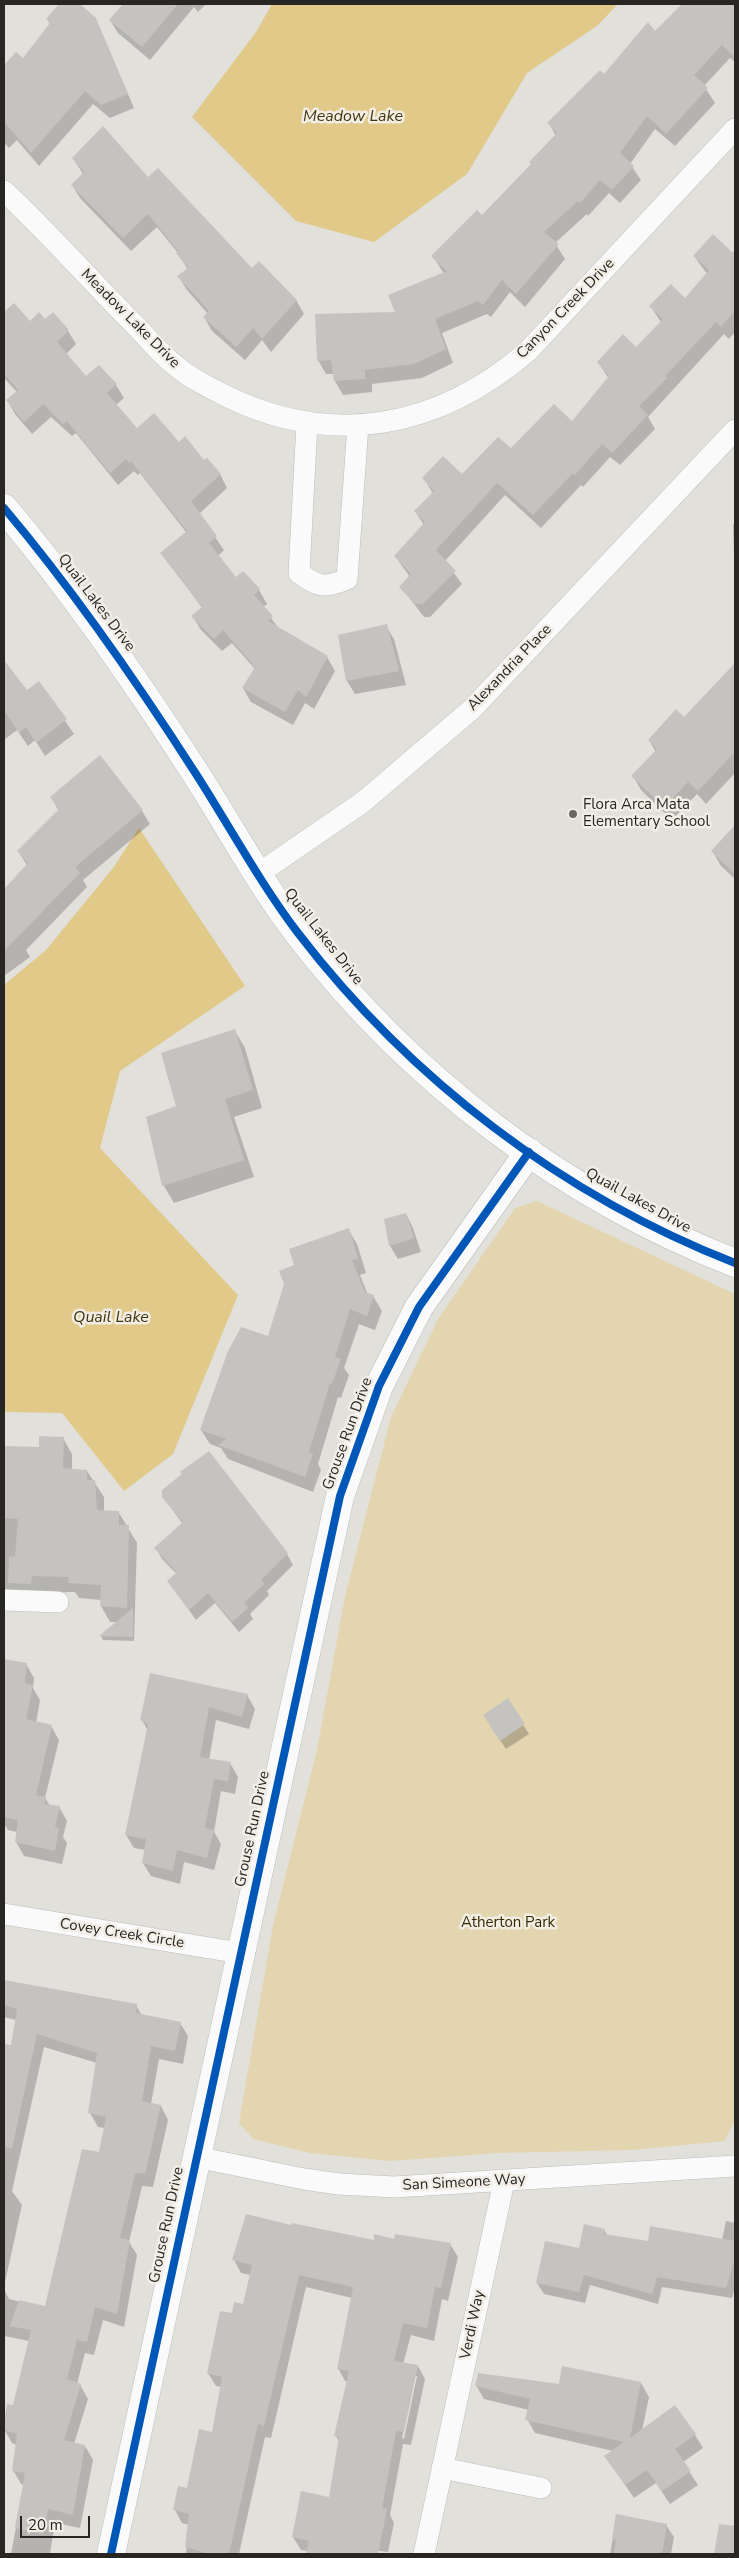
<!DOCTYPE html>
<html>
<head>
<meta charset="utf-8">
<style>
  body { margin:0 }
  #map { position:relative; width:739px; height:2558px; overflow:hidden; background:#e1e0db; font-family:"Nunito Sans",sans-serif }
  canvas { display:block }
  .frame { position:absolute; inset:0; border:5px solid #282623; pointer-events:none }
  .scale { position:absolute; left:20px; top:2516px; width:70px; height:22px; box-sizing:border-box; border:2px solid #282623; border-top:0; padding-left:6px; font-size:15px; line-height:18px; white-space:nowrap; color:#282623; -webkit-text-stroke:4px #f2eee5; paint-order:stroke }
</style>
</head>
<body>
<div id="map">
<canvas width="739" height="2558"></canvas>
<div class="frame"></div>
<div class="scale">20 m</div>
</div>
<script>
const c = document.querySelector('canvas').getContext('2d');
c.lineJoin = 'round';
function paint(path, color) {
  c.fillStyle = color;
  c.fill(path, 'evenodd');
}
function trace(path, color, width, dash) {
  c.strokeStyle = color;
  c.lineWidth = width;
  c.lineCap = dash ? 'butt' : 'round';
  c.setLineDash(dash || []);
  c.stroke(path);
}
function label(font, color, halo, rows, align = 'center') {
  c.font = font + ' "Nunito Sans",sans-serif';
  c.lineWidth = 5;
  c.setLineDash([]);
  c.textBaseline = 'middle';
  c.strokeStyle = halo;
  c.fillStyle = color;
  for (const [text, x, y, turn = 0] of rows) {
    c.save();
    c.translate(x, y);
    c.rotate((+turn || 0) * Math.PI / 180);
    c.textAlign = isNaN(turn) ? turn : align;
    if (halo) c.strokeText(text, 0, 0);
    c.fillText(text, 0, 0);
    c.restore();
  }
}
const green = new Path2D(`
  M537,1201L735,1294V2120L725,2141L633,2150L498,2153L390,2161L310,2153L253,2139L239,2123L273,1925L317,1750L345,1596L391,1417L438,1319L515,1208Z`);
const water = new Path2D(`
  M272,4H618L597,26L527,73L467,174L374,242L296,221L192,117L256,32Z
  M139,828L245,986L120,1071L100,1148L238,1295L173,1454L124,1491L62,1413L4,1412V985L46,950L113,868Z`);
const shadow = new Path2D(`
  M61,4H78L95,18L134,108L110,118L93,104L39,166L17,140L9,148L4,143V66L16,54L23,60L50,24L47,19Z
  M124,4H206L198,12L194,7L150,60L118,33L110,20Z
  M684,4H735V62L730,58L704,86L715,103L675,146L655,129L630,164L641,180L620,203L609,193L588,216L587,214L555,243L565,259L525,307L510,292L491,317L487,314L442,333L453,363L422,378L372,384V392L343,395L335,381L334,374H326L318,360L397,313L444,274L433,256L482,216L532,165L556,136L549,123L655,32Z
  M73,158L148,178L252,269L296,300L304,314L271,352L262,340L245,360L212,331L204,317L208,314L187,290L179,277L188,270L178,253L157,227L131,251L80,198L72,185L83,174Z
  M735,250V332L729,339L724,334L648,417L655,429L620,465L610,457L583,487L581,485L541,528L505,495L445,561L462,584L430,617H424L401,587L410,577L395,556L424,525L415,511L433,494L424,478L462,476L511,450L572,422L609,379L598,362L636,349L661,322L651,307L685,300L707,274L694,256L732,254Z
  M14,305L30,323L45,320L53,314L68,331L76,344L66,354L86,378L99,367L116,385L124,398L116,405L137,429L179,444L220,474L227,488L199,514L224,550L218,556L236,578L243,573L259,590L267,604L263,607L279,629L327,657L335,671L314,709L305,703L293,725L251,702L243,688L255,669L232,643L222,651L201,630L193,617L202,608L162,553L186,532L140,473L138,475L134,471L118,485L76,433L72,436L51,417L32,434L15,414L7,400L17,392L4,378V314Z
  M733,524H735V592V591Z
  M386,626L394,639L406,685L355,694L347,681Z
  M4,662L27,692L39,683L74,734L45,756L35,740L28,746L17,730L4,740Z
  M735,665V773L706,804L697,794L672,820L641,790L633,776L656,752L649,740L685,719Z
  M99,757L142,811L150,824L83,880L87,887L26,950L30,957L4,976V891L27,865L18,851L59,811L51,797Z
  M735,827V879L721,866L713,852Z
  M235,1031L245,1048L262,1108L234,1117L254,1177L174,1203L164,1186L148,1118L178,1107Z
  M406,1214L413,1228L421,1252L398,1259L390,1246L385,1220Z
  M348,1229L357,1244L366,1273L360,1275L368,1295L373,1296L382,1311L375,1330L359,1324L344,1368L349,1375L341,1398L338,1397L318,1464L321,1470L313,1492L228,1459L221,1448L210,1444L201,1430L269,1337L296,1265Z
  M63,1438L72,1454V1470L87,1471L104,1497V1512L119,1513L137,1543L134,1641L103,1640L101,1636L118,1622H110L101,1606V1600L79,1598L75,1592L4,1593V1447L40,1448Z
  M163,1497L287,1554L293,1565L267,1591L269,1595L250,1614L253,1619L239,1632L215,1603L196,1620L168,1581L177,1574L162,1559L156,1548L183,1524Z
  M4,1660L26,1664L34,1678L33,1688L40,1700L36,1723L51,1726L59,1740L45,1798L50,1806L59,1807L67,1821L63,1837L67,1843L62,1864L24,1856L16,1842L17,1832L8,1830L4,1823Z
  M247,1695L255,1709L249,1729L216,1720L209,1760L230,1763L238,1777L235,1794L221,1791L214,1832L221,1844L214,1870L184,1862L180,1884L151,1876L143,1863L145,1850L134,1848L126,1835L148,1731L142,1720Z
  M489,1724L523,1725L529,1734L506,1749Z
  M4,1981L136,2005L142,2016L180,2023L188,2036L183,2064L159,2059L151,2104L161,2106L168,2120L153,2187L142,2186L129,2242L137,2255L124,2327L103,2320L94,2355L85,2353L77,2384L80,2385L88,2399L74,2444L85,2446L93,2460L80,2528L55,2523L50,2554H11L24,2485L21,2484L13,2470L17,2445L12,2443L4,2429L8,2405L14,2407L29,2341L4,2336V2289L9,2299L46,2308L100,2154L105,2128L98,2127L90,2113L97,2063L44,2047L12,2191L22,2205L4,2287V2045L12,2047L16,2020L4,2017Z
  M726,2221L735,2223V2288L732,2298L662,2287L658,2304L590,2285L585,2303L544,2294L537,2283L604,2230L608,2236L649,2243L722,2240Z
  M292,2227L375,2242L450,2244L458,2257L448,2301L442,2299L434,2341L411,2335L403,2364L418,2366L425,2379L411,2445L403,2444L390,2515L394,2523L388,2552L374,2550L373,2554H307L308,2551L301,2550L293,2537L330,2498L340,2443L336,2436L348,2382L345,2381L338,2368L352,2298L306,2287L271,2438L265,2437L239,2554H186L189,2525L182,2523L175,2510L188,2490L213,2433L222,2387L216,2386L208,2373L233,2315L244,2306L251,2275L241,2273L234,2260ZM415,2376H417L404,2439L402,2438Z
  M641,2383L649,2397L642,2431L695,2435L703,2448L683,2462L698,2485L670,2504L656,2483L634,2498L606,2457L613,2451L535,2433L527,2419L529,2410L484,2399L476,2385Z
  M617,2516L666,2525L674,2537L671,2554H610Z`);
const building = new Path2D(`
  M59,4H80L96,18L128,94L101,105L85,91L31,153L4,122V65L16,52L23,58L50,23L46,19Z
  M123,4H178L142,47L109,20Z
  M682,4H735V57L722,45L694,75L708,88L666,134L647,116L620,153L634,166L612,190L600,180L580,203L578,201L544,232L559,244L516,294L502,280L483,305L478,301L435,319L446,349L414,364L365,370V379L334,381L331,360L317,361L315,314L395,312L388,295L447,271L431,256L477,210L482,215L531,164L529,162L557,133L547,123L600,70L604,74L648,22L655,31Z
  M103,126L148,177L158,168L252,268L259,261L297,300L262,339L253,328L236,347L203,317L209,311L177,276L188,268L176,253L178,251L148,214L123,238L71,185L84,172L72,158Z
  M713,234L735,255V311L721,327L716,322L665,376L667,378L639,406L648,415L612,453L602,444L575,475L573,473L533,515L497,483L436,550L456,571L423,604H415L399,587L411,574L394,556L425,522L414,511L434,491L422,478L443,456L462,474L498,437L511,448L554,404L572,421L609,376L597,362L623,334L636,347L663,319L649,306L671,284L685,298L709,270L693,256Z
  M14,303L30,321L39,312L45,319L53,312L69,330L57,342L86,376L99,365L117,384L107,393L137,428L154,413L179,442L185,436L204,460L207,458L221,474L191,501L217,536L209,543L236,577L243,571L260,589L254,595L273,616L268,621L328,656L306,697L298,690L285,712L242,688L255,667L223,630L214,639L191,616L202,607L160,553L187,531L131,461L129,463L126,459L110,473L67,421L63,424L43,404L24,422L6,400L18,390L4,374V312Z
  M387,624L399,671L346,681L338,635Z
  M4,660L27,690L39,681L67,719L36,743L26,727L19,733L4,710Z
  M735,663V752L698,791L688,782L664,807L631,776L657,749L648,740L676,709L684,717Z
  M100,755L143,810L75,867L80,873L4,951V889L28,863L17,851L59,809L50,797Z
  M735,825V874L711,851Z
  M235,1029L253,1090L225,1099L244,1160L162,1186L146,1117L176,1106L161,1053Z
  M406,1213L414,1238L389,1246L384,1219Z
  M349,1228L358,1258L352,1260L365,1292L374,1295L367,1316L350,1309L335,1357L341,1359L332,1384L330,1383L309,1452L313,1454L305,1477L218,1445L226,1439L200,1430L228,1351L241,1327L268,1336L284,1284L279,1271L294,1265L289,1249Z
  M39,1436L64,1437L63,1468L87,1470V1480H95L97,1510L119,1511V1525H129L127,1608L100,1606L101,1585L68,1583L69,1577L32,1576L31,1584L8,1583L9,1556L15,1557L18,1519L4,1518V1446L39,1447Z
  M209,1451L288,1553L261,1580L264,1584L244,1603L248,1608L232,1622L208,1593L189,1610L167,1581L177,1572L154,1548L183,1522L162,1497V1490L182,1474L180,1472Z
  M133,1608V1637L99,1636Z
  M4,1659L27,1663L25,1683L33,1685L26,1719L52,1725L36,1795L46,1797L44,1804L60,1806L55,1827L59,1828L55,1851L15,1842L18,1820L4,1817Z
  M150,1673L248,1694L242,1717L209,1707L200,1757L231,1762L228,1781L214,1779L205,1828L214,1830L207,1858L177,1850L173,1871L142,1863L146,1839L125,1835L148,1724L140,1720Z
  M508,1698L525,1724L500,1741L483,1715Z
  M4,1980L137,2004L136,2013L181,2022L175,2051L151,2046L142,2101L161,2105L145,2174L135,2173L120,2238L130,2240L117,2314L95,2307L87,2342L77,2340L67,2379L81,2384L64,2440L85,2445L73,2515L48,2509L43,2534L15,2528L25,2473L12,2471L17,2434L4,2430V2422L7,2404L13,2405L31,2330L10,2326L19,2300L45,2306L82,2149L99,2152L106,2117L88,2113L97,2053L37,2034L12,2148L4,2147V2044L11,2045L17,2009L4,2005Z
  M246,2214L291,2225L292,2223L374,2240V2234L394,2239L395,2234L451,2243L441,2288L435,2287L427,2328L403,2323L394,2361L418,2365L404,2432L396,2431L382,2508L387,2509L378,2554H306L309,2541L292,2537L301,2491L329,2497L339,2437L334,2436L349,2371L337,2369L353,2287L299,2275L264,2426L258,2424L229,2554H210L185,2547L189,2514L173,2510L178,2486L187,2488L199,2429L212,2432L222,2377L207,2373L220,2311L232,2313L234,2302L243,2304L252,2265L232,2260Z
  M584,2224L605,2229L604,2234L648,2241L650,2226L735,2241V2259L726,2288L657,2277L652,2294L584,2275L579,2292L536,2283L545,2241L579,2248Z
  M562,2366L641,2382L630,2438L675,2405L696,2434L675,2449L691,2471L662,2491L647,2470L625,2485L604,2456L624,2442L525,2420L530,2399L475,2386L478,2373L559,2384Z
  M616,2514L667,2524L662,2554H614L616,2540L612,2539Z
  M719,2524L735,2526V2554H714Z`);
const street = new Path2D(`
  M4,191C49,233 90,280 133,323C147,337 160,354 176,366C190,378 208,387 224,395C332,449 439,428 528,351L735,129
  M307,423L299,573C319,588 325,588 347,579L358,425
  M258,874L363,802L472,709L735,430
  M4,1600L58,1602
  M4,1914L240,1953
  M196,2157L304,2179L339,2184L394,2187L735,2166
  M442,2468L541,2488
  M424,2554L504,2181`);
const secondary = new Path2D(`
  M4,508C75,592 137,682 196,774C230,827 260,883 298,933C410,1079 563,1196 735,1263
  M111,2554L340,1496L379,1386L419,1307L529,1152`);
const cycleway = new Path2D(`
  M4,508C75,592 137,682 196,774C230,827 260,883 298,933C410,1079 563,1196 735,1263
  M111,2554L340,1496L379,1386L419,1307L529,1152`);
const markers = [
  [573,814,5,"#696763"]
];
const streetNames = [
  ["Canyon Creek Drive",566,309,-46],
  ["Meadow Lake Drive",130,319,45],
  ["Quail Lakes Drive",96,603,53],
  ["Alexandria Place",510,668,-46],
  ["Quail Lakes Drive",323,937,52],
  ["Quail Lakes Drive",638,1201,29],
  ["Grouse Run Drive",348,1434,-70],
  ["Grouse Run Drive",253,1829,-78],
  ["Covey Creek Circle",122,1934,9],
  ["San Simeone Way",464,2183,-3],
  ["Grouse Run Drive",167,2225,-78],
  ["Verdi Way",473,2325,-78]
];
const poiNames = [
  ["Flora Arca Mata",583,805],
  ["Elementary School",583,822]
];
const parkNames = [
  ["Atherton Park",508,1923]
];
const waterNames = [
  ["Meadow Lake",353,117],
  ["Quail Lake",111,1318]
];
paint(green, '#e3d5b0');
paint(water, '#e0c989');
paint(shadow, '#0003');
paint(building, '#c4c3c0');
trace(street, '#bdbcb8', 22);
trace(secondary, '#bdbcb8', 29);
trace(street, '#fafafa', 21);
trace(secondary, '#fafafa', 28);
trace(cycleway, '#0057b8', 8);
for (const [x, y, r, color] of markers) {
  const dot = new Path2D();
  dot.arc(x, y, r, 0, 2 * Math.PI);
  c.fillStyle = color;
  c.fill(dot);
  trace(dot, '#f2eee5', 2);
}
label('15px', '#282623', '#f2eee5', streetNames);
label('15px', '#282623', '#f2eee5', poiNames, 'left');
label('15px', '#372a01', '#f2eee5', parkNames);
label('italic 16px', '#42340d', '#f2eee5', waterNames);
</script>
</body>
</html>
